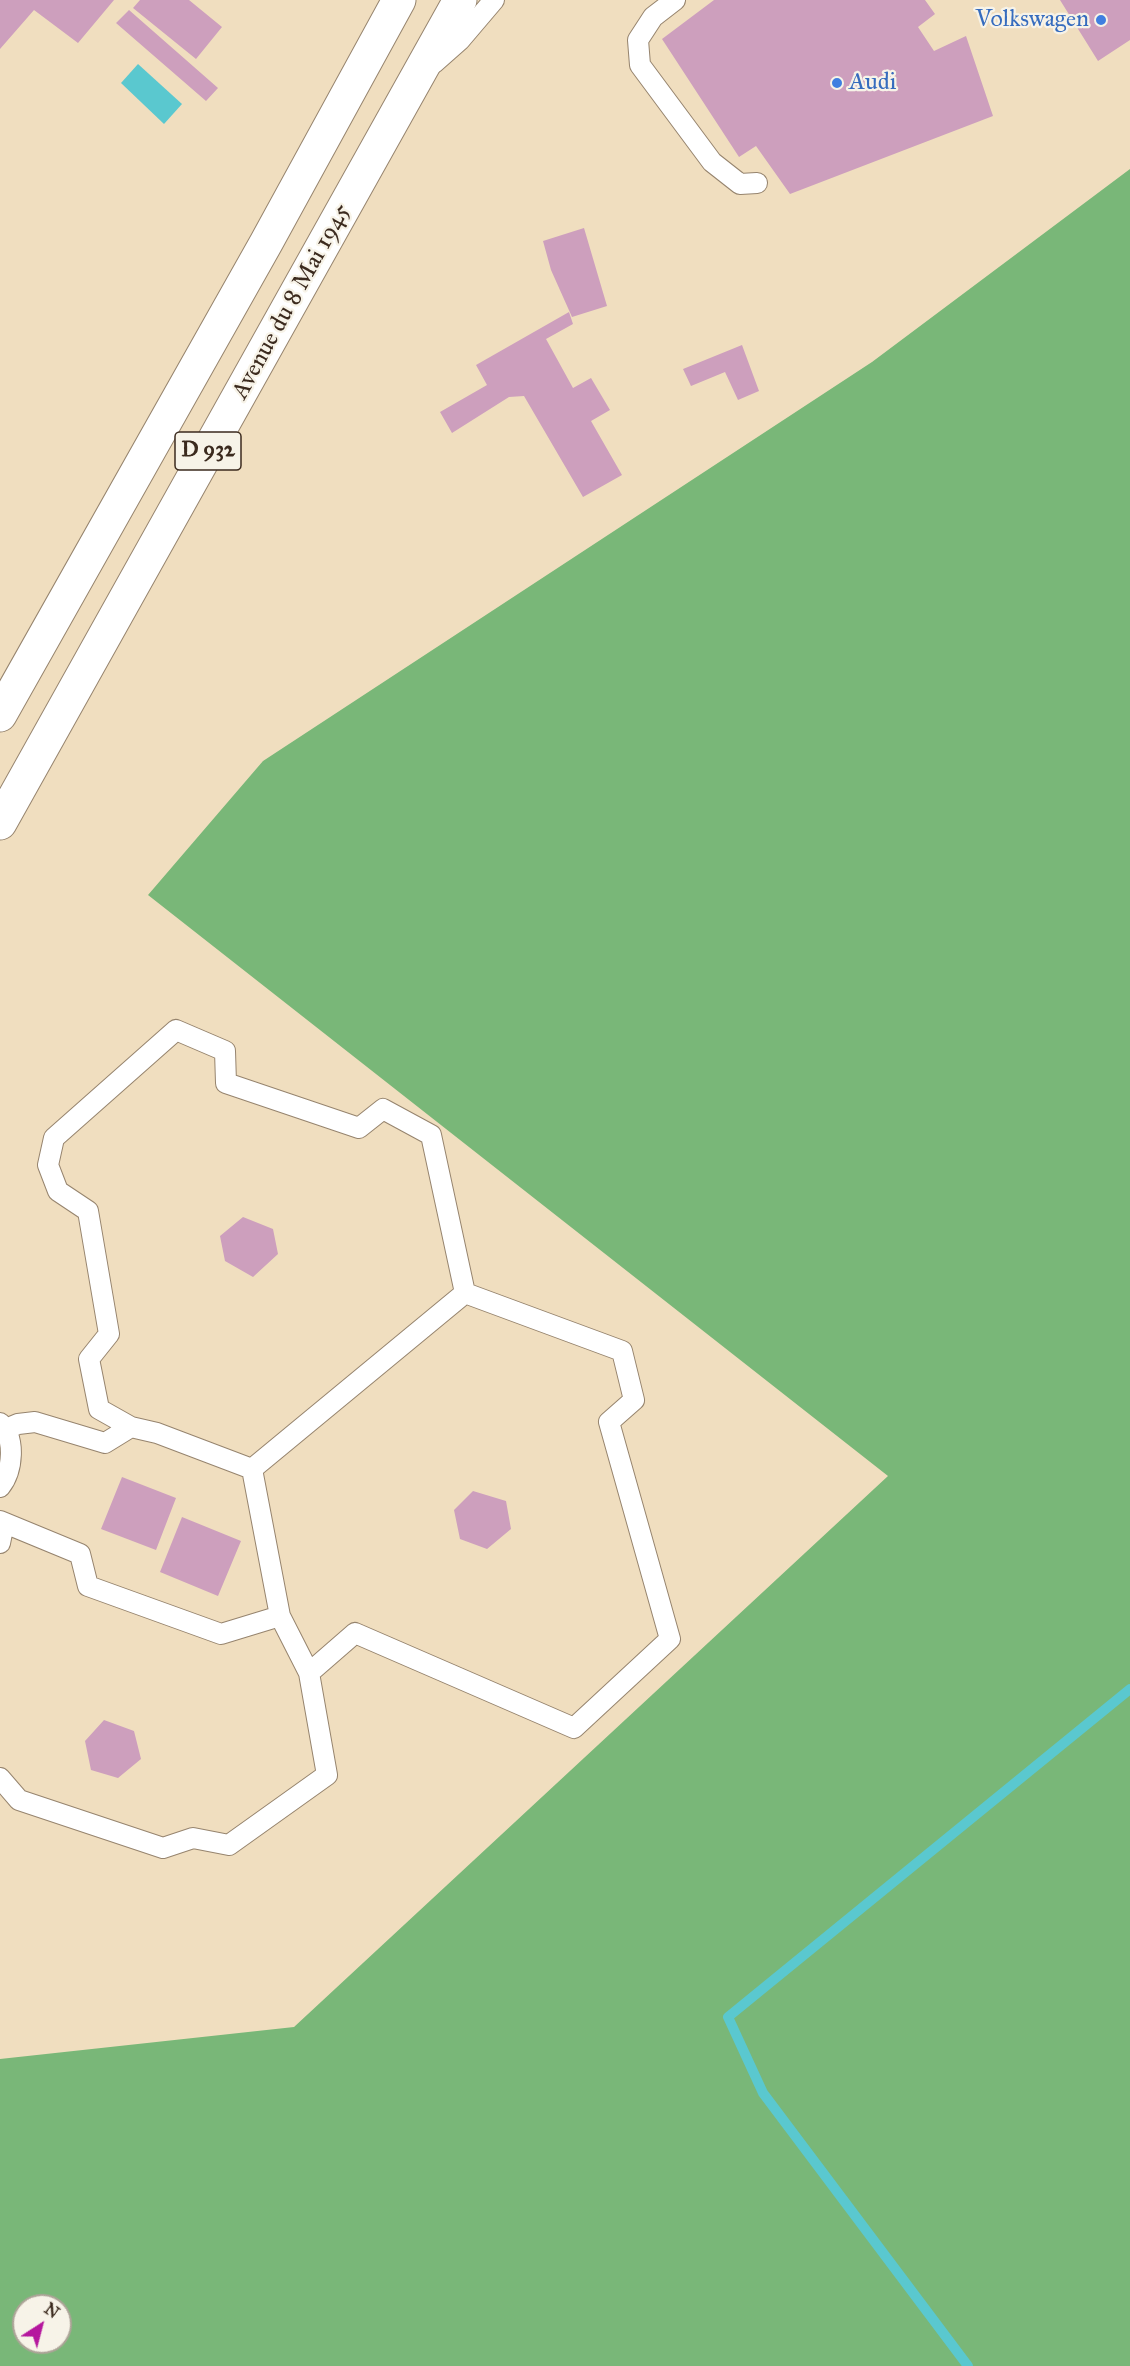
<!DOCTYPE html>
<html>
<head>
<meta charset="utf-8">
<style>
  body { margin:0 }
  #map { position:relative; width:1130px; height:2366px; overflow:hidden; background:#f0debf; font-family:"IM FELL Great Primer",serif }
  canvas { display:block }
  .north { position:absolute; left:12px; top:2294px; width:60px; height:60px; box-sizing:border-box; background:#f7f3e8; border:2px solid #aca397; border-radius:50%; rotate:36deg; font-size:16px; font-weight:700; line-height:24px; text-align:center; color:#3b2a1e }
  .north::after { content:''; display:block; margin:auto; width:21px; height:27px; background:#b5179e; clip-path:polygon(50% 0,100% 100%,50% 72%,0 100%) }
</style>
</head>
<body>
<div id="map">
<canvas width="1130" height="2366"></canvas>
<div class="north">N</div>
</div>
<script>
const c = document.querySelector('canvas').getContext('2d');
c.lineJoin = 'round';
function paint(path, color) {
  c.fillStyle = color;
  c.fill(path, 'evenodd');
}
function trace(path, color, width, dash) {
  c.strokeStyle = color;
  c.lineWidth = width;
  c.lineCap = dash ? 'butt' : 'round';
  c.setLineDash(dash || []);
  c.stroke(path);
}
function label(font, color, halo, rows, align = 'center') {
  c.font = font + ' "IM FELL Great Primer",serif';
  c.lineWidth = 4.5;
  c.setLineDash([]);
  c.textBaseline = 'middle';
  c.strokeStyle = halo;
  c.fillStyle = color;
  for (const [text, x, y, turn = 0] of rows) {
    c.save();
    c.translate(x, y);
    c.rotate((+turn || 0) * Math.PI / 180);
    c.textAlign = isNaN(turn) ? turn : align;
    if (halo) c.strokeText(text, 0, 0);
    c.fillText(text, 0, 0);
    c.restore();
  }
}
const forest = new Path2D(`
  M1130,169V2366H0V2059L294,2027L888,1476L148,895L263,761L872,362ZM24,2306H60V2342H24Z`);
const water = new Path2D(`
  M138,64L182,104L164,124L121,83Z`);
const stream = new Path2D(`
  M968,2366L763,2093L728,2017L1130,1689`);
const building = new Path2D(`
  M0,0H114L78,43L34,10L0,49Z
  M140,0H189L222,27L196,59L133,8Z
  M714,0H925L935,14L918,27L934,51L966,36L993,116L790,194L756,146L739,157L662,39Z
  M1060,0H1130V40L1098,61Z
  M129,10L218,88L206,101L116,23Z
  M584,228L607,306L572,317L551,270L543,241Z
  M569,312L573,324L546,339L573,388L591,378L610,410L591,421L622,475L583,497L524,396L509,397L452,433L440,412L487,385L476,365Z
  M742,345L759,391L738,400L725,372L691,386L683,369Z
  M243,1217L273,1229L278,1254L253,1277L225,1261L220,1236Z
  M122,1477L176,1498L156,1550L101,1529Z
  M473,1491L506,1501L511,1529L487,1549L460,1539L454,1510Z
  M182,1517L241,1541L218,1596L160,1572Z
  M104,1720L134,1731L141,1759L118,1778L91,1770L85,1741Z`);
const lane = new Path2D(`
  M675,0L653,17L638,40L640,65L712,162L740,184L757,183
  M434,63L460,40L494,0
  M0,1423C16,1438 13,1471 0,1487
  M131,1427L99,1409L89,1359L109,1334L88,1211L58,1191L48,1165L54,1138L176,1030L225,1051L226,1083L359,1128L383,1109L431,1135L465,1293
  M252,1469L465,1293L622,1351L634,1400L609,1422L670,1639L574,1728L355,1633L309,1673
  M0,1521L80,1554L88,1586L221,1634L280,1616L252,1469L157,1433L131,1427L105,1443L35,1422L18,1424L6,1429
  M0,1543L4,1523
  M0,1778L19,1800L163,1848L193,1838L229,1845L327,1775L309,1673L280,1616`);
const highway = new Path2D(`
  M0,715L266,243L399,0
  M0,823L460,0`);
const markers = [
  [1101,20,6,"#3f7fe0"],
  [837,83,6,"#3f7fe0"]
];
const shields = [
  [208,451,66]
];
const shieldNames = [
  ["D 932",208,451]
];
const shopNames = [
  ["Volkswagen",1089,20],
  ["Audi",849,83,"left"]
];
const streetNames = [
  ["Avenue du 8 Mai 1945",292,302,-61]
];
paint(forest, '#79b778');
paint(water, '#5ac8cf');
trace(stream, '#5ac8cf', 10);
paint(building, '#cd9fbd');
trace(lane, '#96846e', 22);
trace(highway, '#96846e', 35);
trace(lane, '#fff', 20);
trace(highway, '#fff', 33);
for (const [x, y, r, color] of markers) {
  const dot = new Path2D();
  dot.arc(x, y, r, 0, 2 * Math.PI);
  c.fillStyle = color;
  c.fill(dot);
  trace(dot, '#f7f3e8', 2);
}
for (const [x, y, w] of shields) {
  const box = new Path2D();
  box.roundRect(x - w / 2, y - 19, w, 38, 4.5);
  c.fillStyle = '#f7f3e8';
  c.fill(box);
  trace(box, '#3b2a1e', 1.5);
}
label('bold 22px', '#3b2a1e', null, shieldNames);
label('24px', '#366cbe', '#f7f3e8', shopNames, 'right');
label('24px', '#3b2a1e', '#f7f3e8', streetNames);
</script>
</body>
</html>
